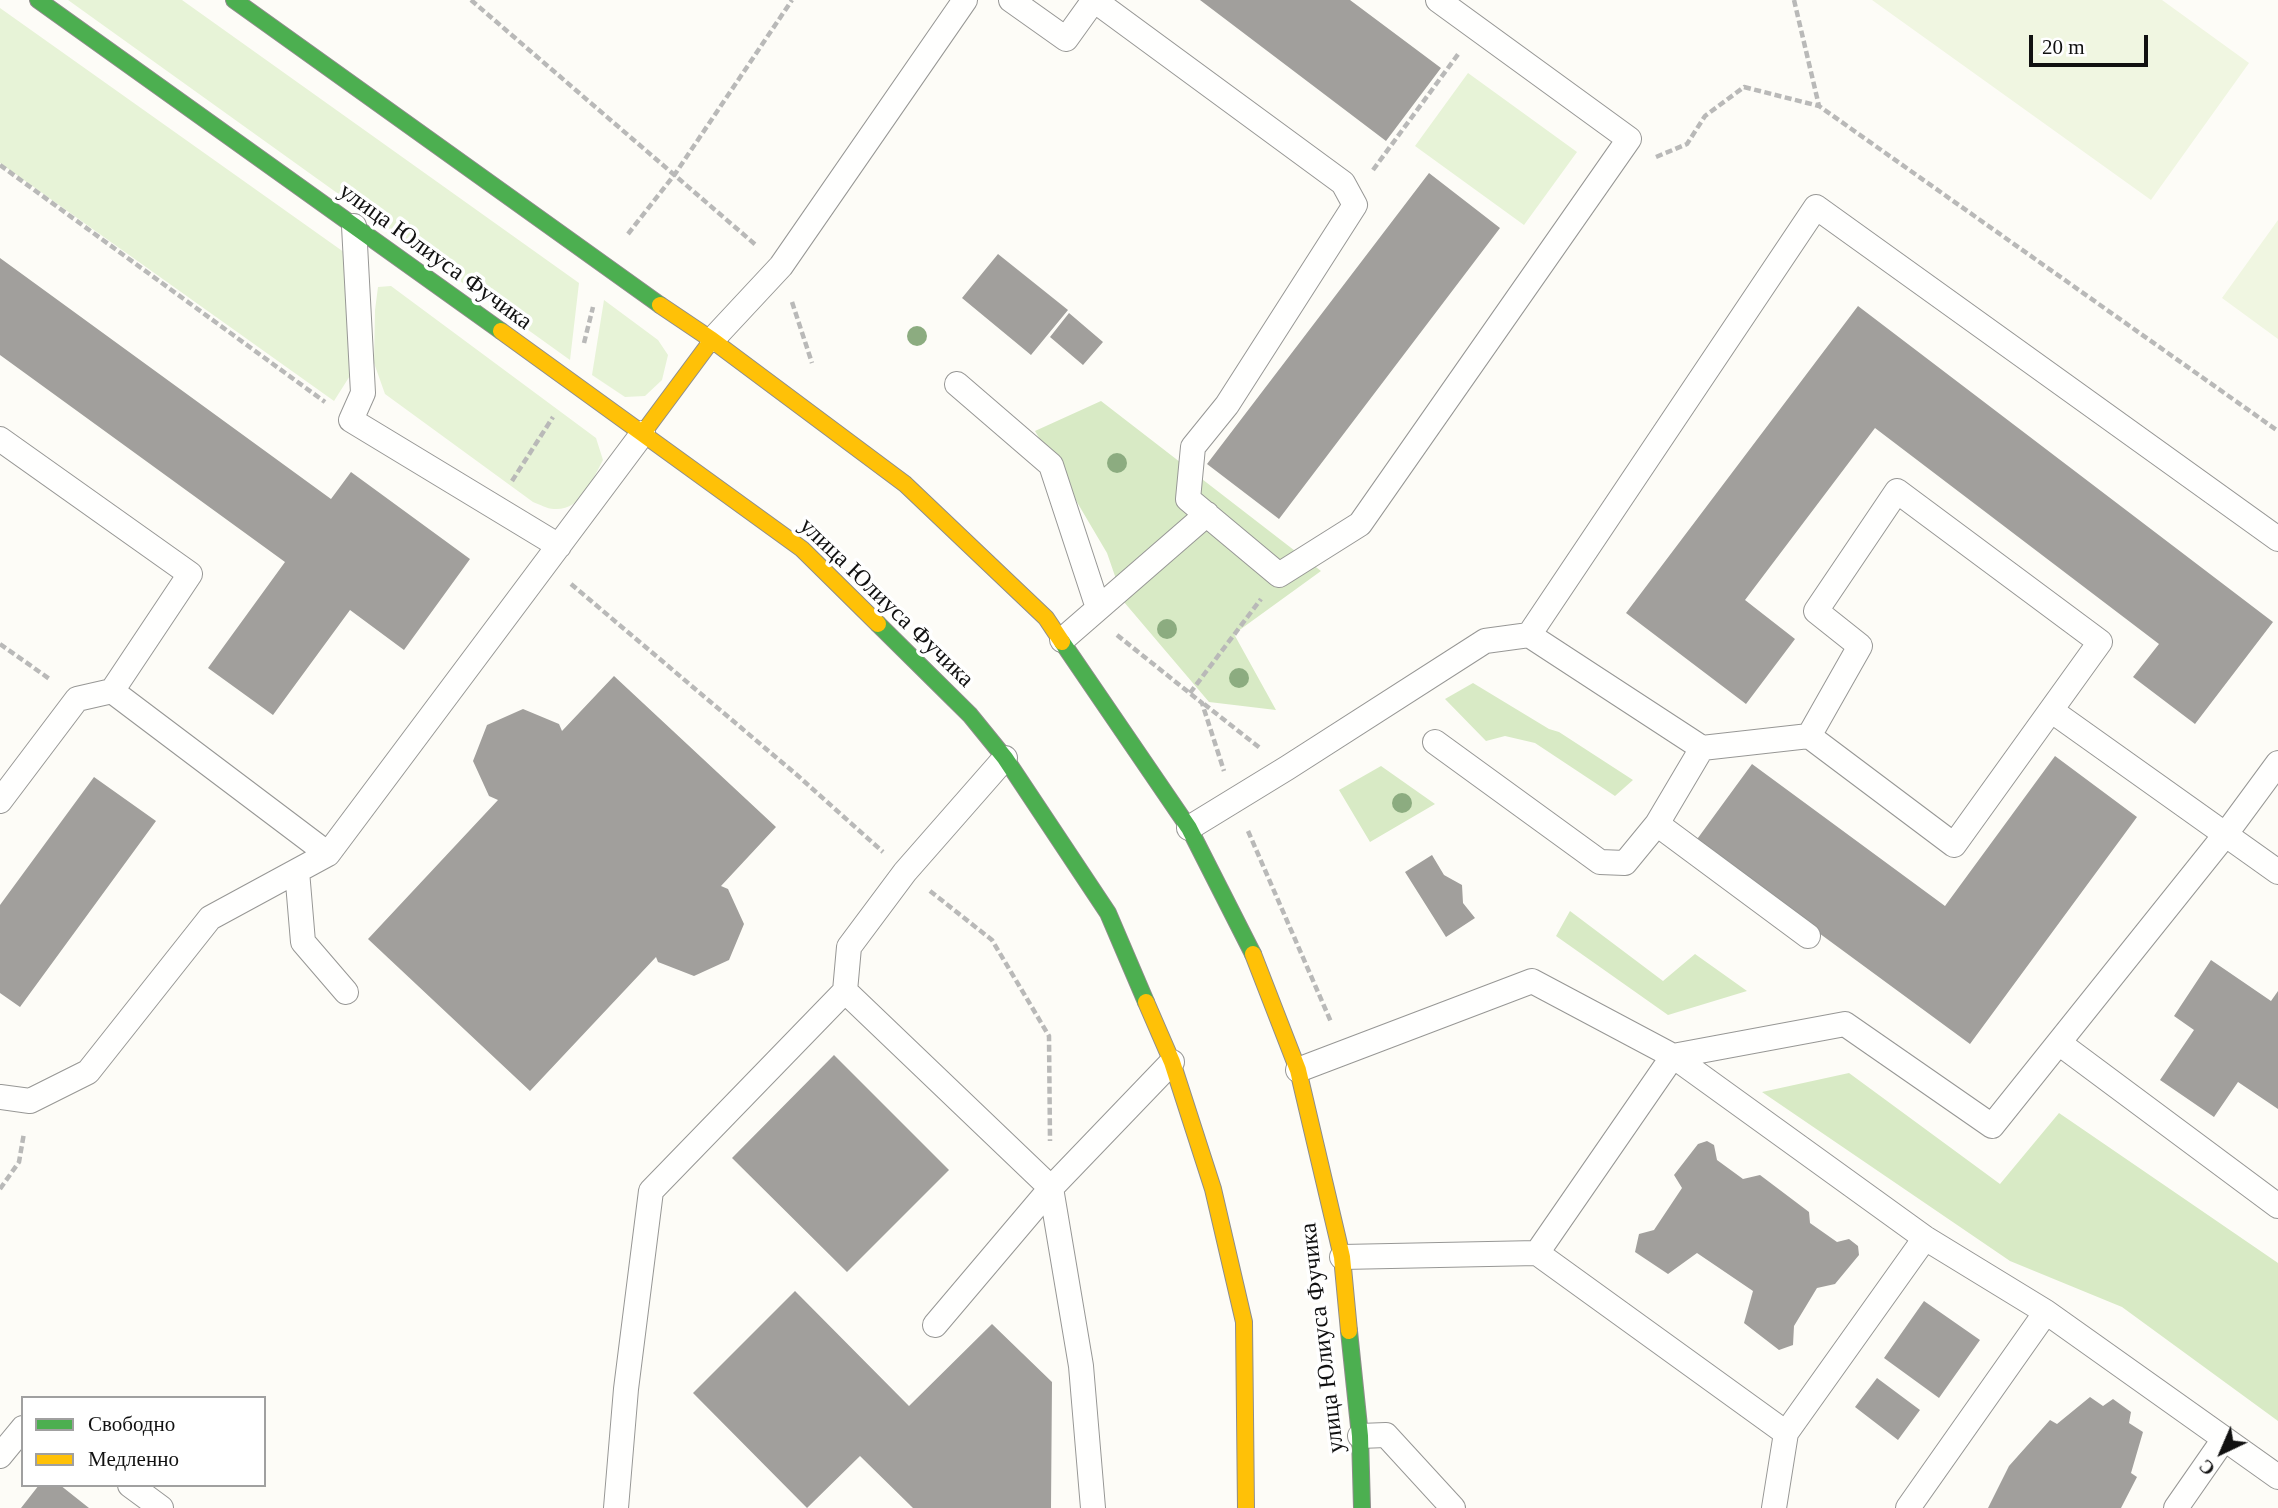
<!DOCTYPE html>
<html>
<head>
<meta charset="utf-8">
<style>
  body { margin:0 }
  #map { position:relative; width:2278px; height:1508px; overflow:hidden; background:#fdfcf7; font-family:"Times New Roman",serif }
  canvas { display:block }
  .legend { position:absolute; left:21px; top:1396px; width:245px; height:91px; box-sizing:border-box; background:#fff; border:2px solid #a0a0a0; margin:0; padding:9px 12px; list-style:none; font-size:21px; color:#111 }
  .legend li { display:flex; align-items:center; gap:14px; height:35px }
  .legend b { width:35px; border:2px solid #a0a0a0 }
  .north { position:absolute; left:2187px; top:1417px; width:70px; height:70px; -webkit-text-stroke:5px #fff; paint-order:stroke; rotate:224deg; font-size:19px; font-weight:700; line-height:28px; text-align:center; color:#111 }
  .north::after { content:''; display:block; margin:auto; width:24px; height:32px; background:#111; clip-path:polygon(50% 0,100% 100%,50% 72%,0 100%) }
  .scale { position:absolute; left:2029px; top:35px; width:119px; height:32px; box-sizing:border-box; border:4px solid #111; border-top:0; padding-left:9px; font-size:21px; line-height:24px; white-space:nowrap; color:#111; -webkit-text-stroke:5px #fff; paint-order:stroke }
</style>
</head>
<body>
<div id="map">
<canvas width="2278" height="1508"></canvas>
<ul class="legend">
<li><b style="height:9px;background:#4caf50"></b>Свободно</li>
<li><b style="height:9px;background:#ffc107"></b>Медленно</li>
</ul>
<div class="north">С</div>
<div class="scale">20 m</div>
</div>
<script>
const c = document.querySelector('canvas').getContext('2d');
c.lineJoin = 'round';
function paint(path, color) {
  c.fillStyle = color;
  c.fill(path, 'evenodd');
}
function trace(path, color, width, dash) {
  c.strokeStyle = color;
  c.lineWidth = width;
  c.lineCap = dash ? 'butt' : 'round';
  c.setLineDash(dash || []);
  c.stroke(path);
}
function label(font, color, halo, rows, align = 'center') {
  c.font = font + ' "Times New Roman",serif';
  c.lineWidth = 7;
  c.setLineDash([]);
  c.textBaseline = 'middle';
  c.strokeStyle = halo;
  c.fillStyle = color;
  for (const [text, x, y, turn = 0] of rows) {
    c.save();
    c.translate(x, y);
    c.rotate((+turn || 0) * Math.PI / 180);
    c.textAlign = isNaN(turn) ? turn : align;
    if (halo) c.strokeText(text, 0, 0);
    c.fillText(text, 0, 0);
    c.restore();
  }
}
const green = new Path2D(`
  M68,0H182L579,283L570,360Z
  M0,8L348,255L353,371L334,401L0,163Z
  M1468,73L1577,152L1524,225L1415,146Z
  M391,286L596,438L603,460C592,480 581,511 554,509C547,509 539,504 533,502L385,394L374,363L375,310L378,287Z
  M604,300L658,340L668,355L662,380L645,396L625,397L592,375Z`);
const forest = new Path2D(`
  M1101,401L1321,571L1234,634L1276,710L1209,702L1124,602L1107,553L1035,431Z
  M1473,683L1549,729L1559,732L1633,780L1615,796L1535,743L1505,736L1486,741L1445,699Z
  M1381,766L1435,804L1370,842L1339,790Z
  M1570,911L1663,981L1695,954L1747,991L1668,1015L1556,936Z
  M1849,1073L2000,1184L2059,1113L2278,1263V1421L2122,1307L2010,1261L1762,1092Z`);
const pitch = new Path2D(`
  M1872,0H2162L2249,63L2151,200Z
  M2278,220V339L2222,298Z`);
const building = new Path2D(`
  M1200,0H1350L1441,68L1386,141Z
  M1429,173L1500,228L1279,519L1207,464Z
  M998,254L1068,310L1031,355L962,298Z
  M0,258L331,499L351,472L470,559L404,650L350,610L273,715L208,668L285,562L0,355Z
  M1858,306L2273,622L2195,724L2133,677L2159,644L1875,428L1745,600L1795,639L1746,704L1626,613Z
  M1069,313L1103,342L1083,365L1050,337Z
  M614,676L776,827L721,886L728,889L744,924L729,960L694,976L658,962L656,957L530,1091L368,939L498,800L489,796L473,761L487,725L523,709L559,724L562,731Z
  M2055,756L2137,817L1970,1044L1695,842L1752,764L1945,906Z
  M94,777L156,821L20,1007L0,993V905Z
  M1432,855L1444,875L1462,885L1463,903L1475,918L1446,937L1405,872Z
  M2211,960L2271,1001L2278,991V1109L2238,1082L2214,1117L2160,1080L2194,1030L2174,1016Z
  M834,1055L949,1170L847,1272L732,1158Z
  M1707,1141L1714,1145L1717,1160L1743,1179L1760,1175L1809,1212L1810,1223L1837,1242L1849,1239L1858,1246L1859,1255L1835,1284L1817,1288L1794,1326L1793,1345L1779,1350L1744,1323L1753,1291L1697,1253L1668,1274L1635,1252L1639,1234L1654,1230L1682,1188L1674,1175L1698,1144Z
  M795,1291L909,1406L992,1324L1052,1382L1051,1508H913L860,1456L807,1508L693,1393Z
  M1924,1301L1980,1340L1939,1398L1884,1358Z
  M1877,1378L1920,1410L1898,1440L1855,1407Z
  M2090,1397L2103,1406L2113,1399L2131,1412L2129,1423L2143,1432L2131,1473L2137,1477L2121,1508H1988L2009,1466L2050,1420L2057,1424Z
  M39,1485H60L89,1508H21Z`);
const path = new Path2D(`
  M471,0L757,246
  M1794,0L1819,106L2278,431
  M1656,157L1687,144L1705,116L1744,87L1819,106
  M0,165L325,402
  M1373,170L1459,53
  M628,234L675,174L792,0
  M792,302L812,363
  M584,343L593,307
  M512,481L553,417
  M571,584L797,775L883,852
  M1117,635L1202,703L1224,771
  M0,644L51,680
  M1190,693L1261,599
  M1204,704L1260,748
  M1248,831L1331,1022
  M930,891L992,940L1049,1036L1050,1141
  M0,1189L19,1162L24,1133`);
const lane = new Path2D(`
  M1011,0L1066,39L1094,0
  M1094,0L1343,183L1355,205L1227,405L1193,447L1188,499L1279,575L1360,524L1629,139L1438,0
  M354,226L363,393L351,420L559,546
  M712,340L781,266L965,0
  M957,384L1051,465L1098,608
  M0,439L190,574L112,691L77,699L0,801
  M1062,640L1207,514
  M112,691L328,854
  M2052,711L2278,872
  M1435,742L1600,862L1625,863L1657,824L1702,748L1529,635L1816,207L2278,539
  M1702,748L1809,736L1860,646L1816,611L1897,491L2100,642L1954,845L1809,736
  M1005,758L905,872L849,947L845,991L1051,1188L1081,1366L1093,1508
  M1657,824L1808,936
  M1189,828L1287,768L1485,641L1529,635
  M297,871L303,942L346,992
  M2059,1043L2278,1206
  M1298,1070L1532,981L1673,1056L1925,1238L2046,1312L1908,1508
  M0,1097L30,1101L88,1072L210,918L328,854L643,433
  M1537,1253L1673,1056L1845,1024L1992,1126L2225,835L2278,763
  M1342,1257L1537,1253L1786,1433
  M2046,1312L2278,1477
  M935,1325L1051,1188L1172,1062
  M1360,1436L1386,1435L1453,1508
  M0,1456L23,1428
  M130,1485L161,1508
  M616,1508L626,1389L651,1191L845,991
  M1774,1508L1786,1433L1925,1238
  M2176,1508L2224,1439`);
const fast = new Path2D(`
  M38,0L501,331
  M234,0L660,305
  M878,624L970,715L1005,758L1108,913L1146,1002
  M1062,642L1189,828L1253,954
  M1349,1331L1360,1436L1362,1508`);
const slow = new Path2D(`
  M660,305L712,340L905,484L1046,618L1062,642
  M501,331L802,549L878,624
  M643,433L712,340
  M1253,954L1298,1070L1342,1257L1349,1331
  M1146,1002L1172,1062L1213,1189L1244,1322L1246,1508`);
const trees = [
  [917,336],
  [1117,463],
  [1167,629],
  [1239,678],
  [1402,803]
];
const streetNames = [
  ["улица Юлиуса Фучика",435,257,36],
  ["улица Юлиуса Фучика",886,603,44],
  ["улица Юлиуса Фучика",1323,1338,-97]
];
paint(green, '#e7f3d7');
paint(forest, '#d8eac5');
paint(pitch, '#f0f6e1');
paint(building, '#a19f9c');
trace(lane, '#979795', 26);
trace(fast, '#8e8d8b', 18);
trace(slow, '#8e8d8b', 18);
trace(path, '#b9b9b8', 4.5, [7, 3.5]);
trace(lane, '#fffffe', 24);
trace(fast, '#4caf50', 16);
trace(slow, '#ffc107', 16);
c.fillStyle = '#8cac80';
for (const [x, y] of trees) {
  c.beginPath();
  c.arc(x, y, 10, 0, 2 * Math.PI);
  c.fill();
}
label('24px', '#111', '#fff', streetNames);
</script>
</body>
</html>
